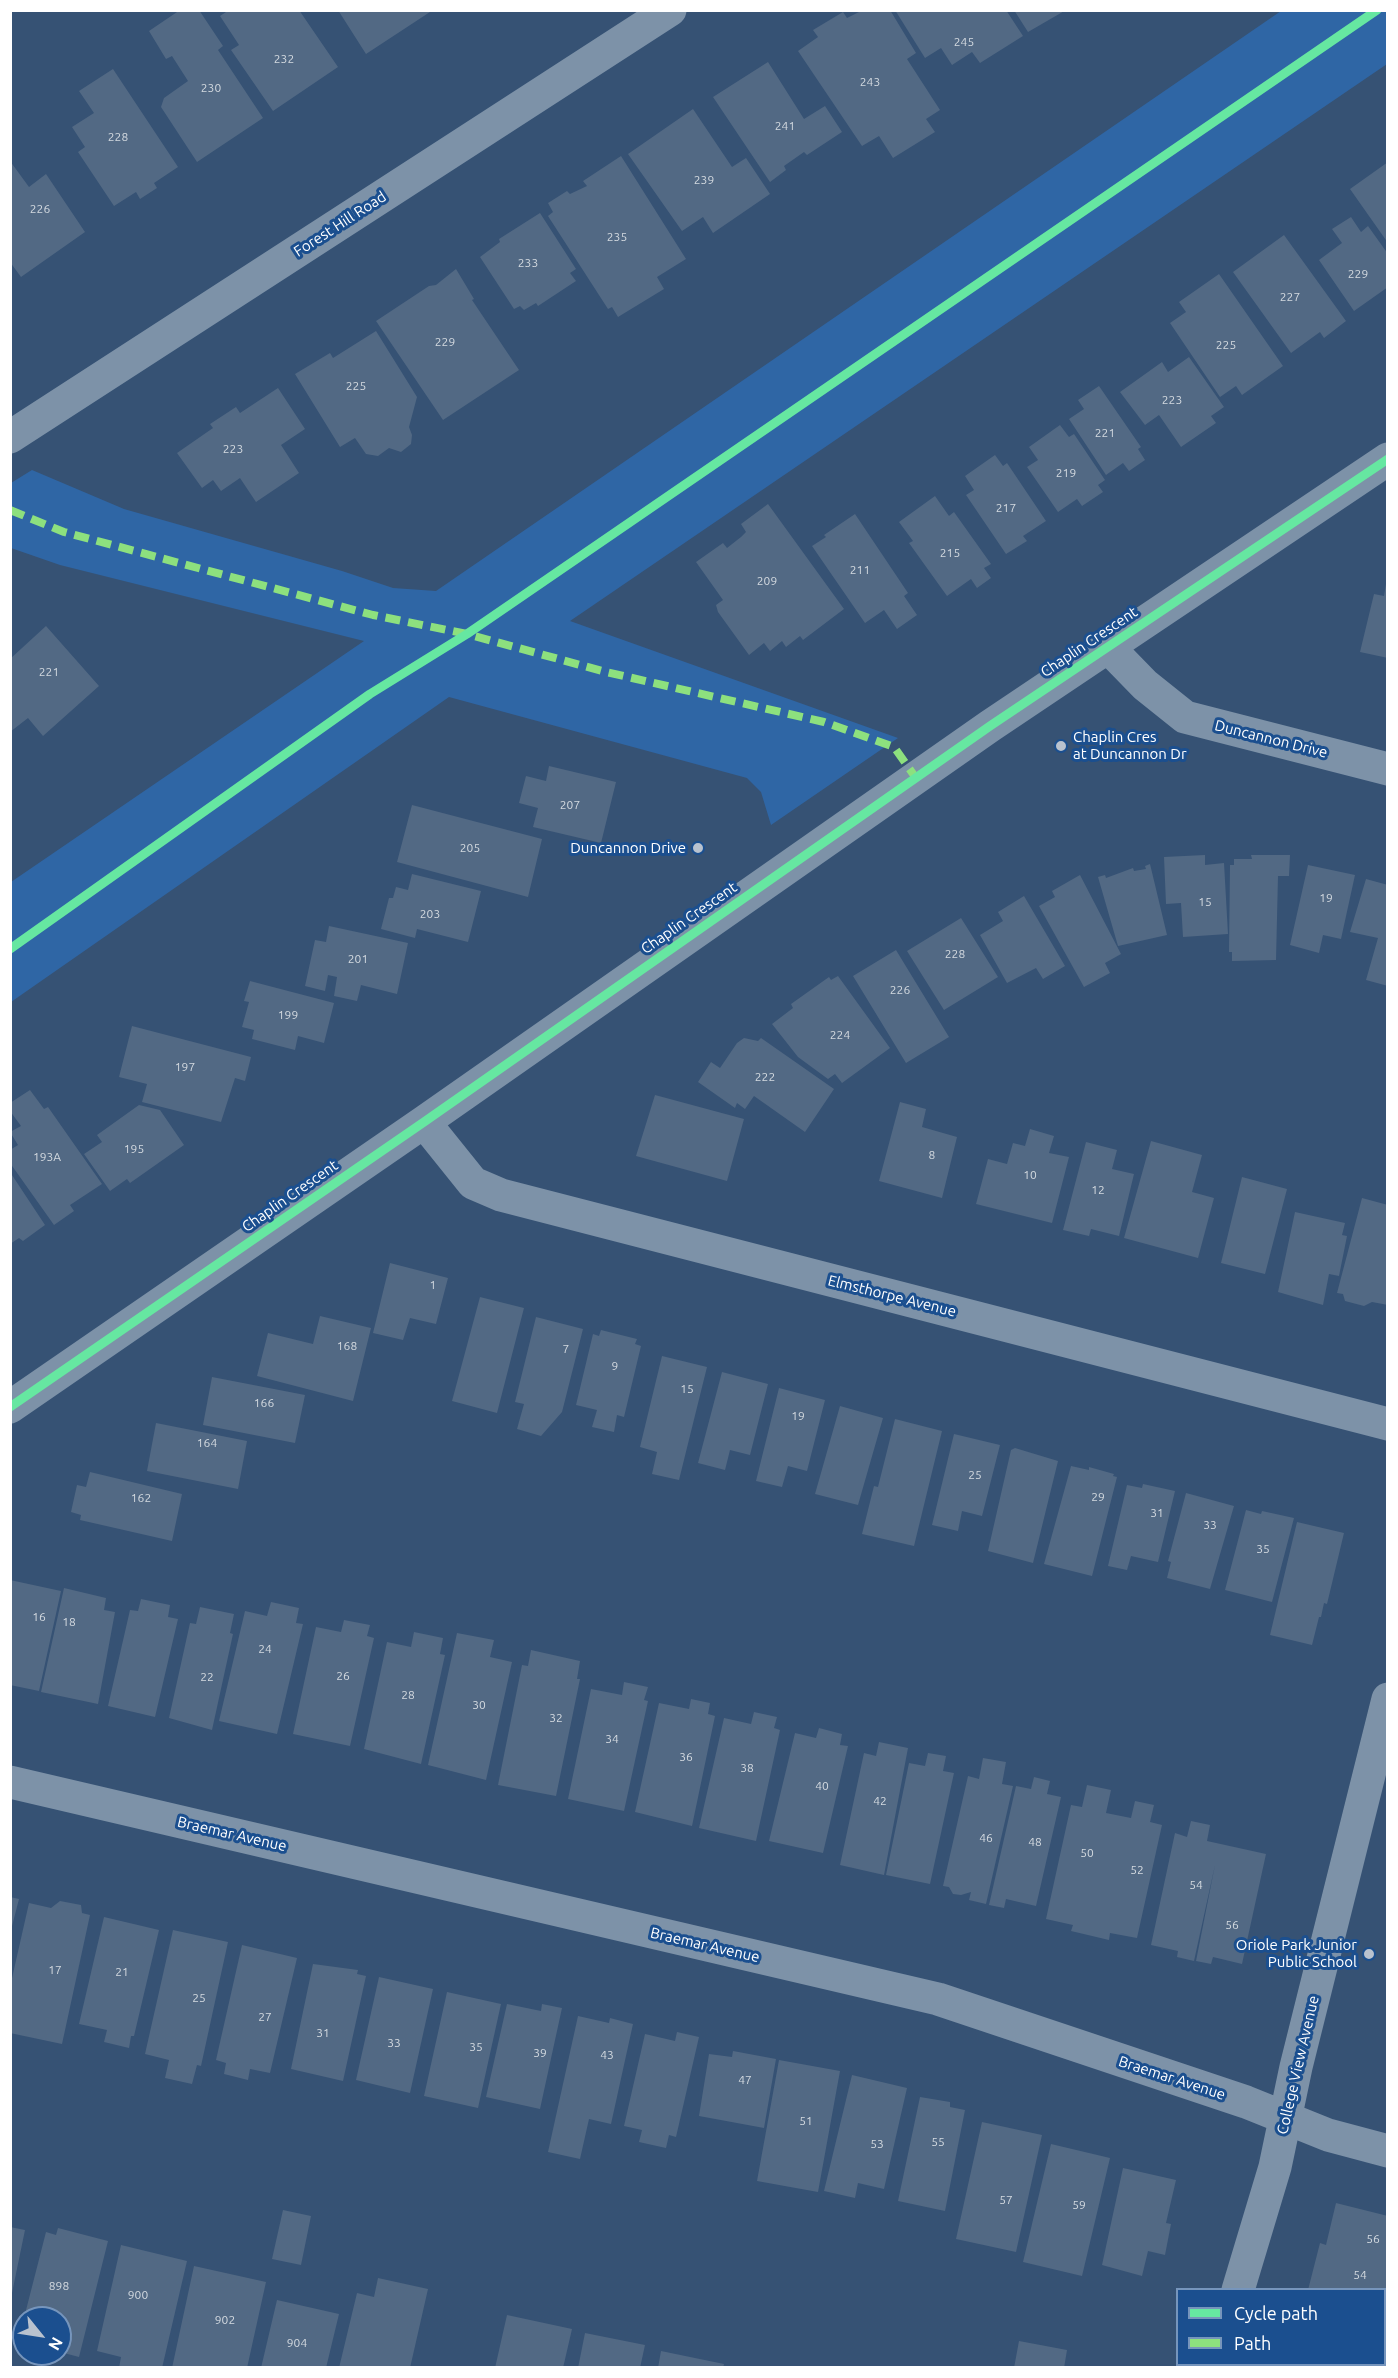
<!DOCTYPE html>
<html>
<head>
<meta charset="utf-8">
<style>
  body { margin:0 }
  #map { position:relative; width:1398px; height:2378px; overflow:hidden; background:#365274; font-family:Ubuntu,sans-serif }
  canvas { display:block }
  .frame { position:absolute; inset:0; border:12px solid #fff; pointer-events:none }
  .legend { position:absolute; left:1176px; top:2288px; width:210px; height:78px; box-sizing:border-box; background:#1b4f8f; border:2px solid #7695bc; margin:0; padding:8px 10px; list-style:none; font-size:18px; color:#fff }
  .legend li { display:flex; align-items:center; gap:12px; height:30px }
  .legend b { width:30px; border:2px solid #7695bc }
  .north { position:absolute; left:12px; top:2306px; width:60px; height:60px; box-sizing:border-box; background:#1b4f8f; border:2px solid #7695bc; border-radius:50%; rotate:120deg; font-size:16px; font-weight:700; line-height:24px; text-align:center; color:#fff }
  .north::after { content:''; display:block; margin:auto; width:21px; height:27px; background:#b9c2ce; clip-path:polygon(50% 0,100% 100%,50% 72%,0 100%) }
</style>
</head>
<body>
<div id="map">
<canvas width="1398" height="2378"></canvas>
<div class="frame"></div>
<ul class="legend">
<li><b style="height:8px;background:#66e7a1"></b>Cycle path</li>
<li><b style="height:8px;background:#8de07e"></b>Path</li>
</ul>
<div class="north">N</div>
</div>
<script>
const c = document.querySelector('canvas').getContext('2d');
c.lineJoin = 'round';
function paint(path, color) {
  c.fillStyle = color;
  c.fill(path, 'evenodd');
}
function trace(path, color, width, dash) {
  c.strokeStyle = color;
  c.lineWidth = width;
  c.lineCap = dash ? 'butt' : 'round';
  c.setLineDash(dash || []);
  c.stroke(path);
}
function label(font, color, halo, rows, align = 'center') {
  c.font = font + ' Ubuntu,sans-serif';
  c.lineWidth = 6;
  c.setLineDash([]);
  c.textBaseline = 'middle';
  c.strokeStyle = halo;
  c.fillStyle = color;
  for (const [text, x, y, turn = 0] of rows) {
    c.save();
    c.translate(x, y);
    c.rotate((+turn || 0) * Math.PI / 180);
    c.textAlign = isNaN(turn) ? turn : align;
    if (halo) c.strokeText(text, 0, 0);
    c.fillText(text, 0, 0);
    c.restore();
  }
}
const green = new Path2D(`
  M1281,11H1387V64L570,621L898,738L771,825L761,792L747,778L449,697L11,1002V882L364,641L60,565L11,548V483L32,470L124,509L342,571L393,588L436,591Z`);
const building = new Path2D(`
  M180,10H199L223,46L218,50L263,118L197,162L161,107L164,98L188,81L172,56L166,59L149,31Z
  M229,10H299L338,67L273,111L231,50L239,45L220,16Z
  M338,10H429L430,12L366,54Z
  M863,10H890L916,53L907,59L940,110L926,119L935,132L893,158L879,136L862,146L798,51L818,37L813,30L843,12L847,18Z
  M895,10H1006L1023,36L980,63L972,52L952,65L941,48L925,58Z
  M1014,10H1066L1028,32Z
  M768,62L804,119L825,106L842,132L807,155L804,152L784,166L786,170L770,182L713,97Z
  M113,69L178,167L154,183L157,188L140,199L136,192L114,206L78,152L85,147L72,127L94,113L79,91Z
  M693,109L732,167L746,158L770,194L713,233L703,217L682,231L628,154Z
  M621,156L686,259L657,277L664,289L618,317L612,307L608,309L548,216L553,212L548,203L567,191L570,194L587,186L583,181Z
  M10,161L29,187L46,174L85,232L21,277L10,262Z
  M1388,162V243L1350,189Z
  M540,213L576,269L570,273L576,281L538,306L536,303L524,310L520,306L514,309L480,257L500,242L499,239Z
  M1351,217L1361,232L1368,226L1388,254V287L1354,311L1319,260L1342,243L1332,229Z
  M1284,235L1346,321L1324,338L1320,332L1291,353L1233,272Z
  M456,269L474,299L472,300L519,370L443,420L376,321L429,286L436,285Z
  M1219,274L1283,366L1242,395L1236,386L1220,397L1170,323L1186,312L1179,302Z
  M376,331L417,397L409,427L412,435L411,444L401,452L389,448L378,456L366,454L355,438L340,447L295,374L330,353L333,358Z
  M1189,357L1224,407L1211,416L1216,423L1181,447L1159,415L1145,425L1120,392L1162,362L1168,372Z
  M1099,386L1141,447L1138,449L1145,460L1129,471L1123,463L1106,475L1069,419L1084,409L1078,400Z
  M278,388L305,429L281,445L299,473L256,502L240,478L221,491L213,480L202,488L177,453L213,428L210,424L236,407L240,413Z
  M1060,425L1069,437L1074,434L1105,480L1098,485L1103,492L1082,506L1077,499L1058,512L1027,467L1038,460L1029,447Z
  M995,455L1003,466L1007,463L1046,521L1023,536L1027,541L1006,554L966,495L974,490L965,476Z
  M935,496L949,516L954,512L991,564L984,568L991,578L977,588L971,579L947,596L909,543L913,541L899,522Z
  M768,504L844,609L803,640L800,636L786,647L782,641L770,651L764,643L749,655L718,612L716,605L723,600L696,562L723,543L727,548L741,537L746,532L741,524Z
  M855,514L908,593L904,596L917,615L897,629L884,610L865,623L812,546L826,537L824,535Z
  M1386,584H1388V658L1360,652L1374,594L1384,596Z
  M46,626L99,686L43,736L28,718L10,732V659Z
  M549,766L616,782L601,843L533,827L538,808L519,803L526,776L546,781Z
  M412,805L542,839L528,897L397,862Z
  M1205,855V865L1224,863L1228,934L1183,937L1181,903L1166,904L1164,857Z
  M1251,855H1290L1289,876H1278L1276,960L1232,961V952H1229L1230,865H1234V859H1252Z
  M1150,864L1167,935L1118,946L1098,877L1105,875L1106,878L1133,868L1134,871L1146,869L1145,866Z
  M1308,865L1355,875L1341,939L1323,935L1319,953L1290,945Z
  M412,874L481,891L468,942L417,929L415,938L381,929L389,898H393L396,887L408,890Z
  M1080,875L1121,954L1105,963L1110,973L1084,987L1039,906L1055,897L1052,891Z
  M1366,879L1388,885V986L1366,980L1378,938L1350,932Z
  M1024,896L1065,966L1043,979L1036,968L1007,983L980,935L1003,921L998,912Z
  M961,918L998,977L944,1010L907,951Z
  M329,926L408,943L397,994L361,985L357,1001L334,996L337,977L328,975L325,991L305,986L315,940L326,942Z
  M896,950L949,1037L906,1063L853,976Z
  M838,976L890,1048L842,1083L835,1074L828,1079L798,1057L772,1024L793,1008L791,1004L829,977L831,980Z
  M250,981L334,1003L324,1043L298,1036L295,1050L252,1039L254,1030L242,1027L249,1002L244,1001Z
  M132,1026L251,1057L245,1081L235,1078L221,1122L142,1102L147,1084L119,1077Z
  M744,1038L758,1041L761,1038L834,1089L805,1132L754,1096L745,1109L737,1103L735,1108L698,1082L711,1062L720,1068L737,1043Z
  M30,1090L44,1109L48,1107L102,1184L70,1205L74,1211L54,1225L10,1163V1150L18,1145L10,1132L21,1126L10,1111V1103Z
  M655,1095L744,1119L727,1181L636,1156Z
  M900,1102L926,1109L922,1127L957,1137L942,1198L879,1181Z
  M139,1105L160,1110L184,1145L130,1183L127,1179L110,1191L84,1154L102,1142L97,1135Z
  M1030,1129L1054,1136L1049,1153L1069,1157L1052,1223L976,1204L988,1159L1007,1164L1013,1143L1025,1146Z
  M1151,1141L1202,1155L1192,1192L1214,1198L1198,1258L1124,1238Z
  M1086,1142L1117,1150L1112,1169L1134,1174L1119,1236L1091,1229L1089,1236L1063,1230Z
  M10,1172L45,1225L23,1241L19,1238L10,1244Z
  M1242,1177L1287,1189L1265,1274L1221,1263Z
  M1362,1198L1388,1205V1305L1372,1302L1364,1306L1345,1301L1343,1294L1337,1293Z
  M1295,1212L1345,1223L1342,1235L1347,1236L1339,1276L1329,1274L1323,1305L1278,1292Z
  M390,1263L448,1278L436,1324L410,1318L403,1340L373,1333Z
  M480,1297L524,1308L497,1413L452,1401Z
  M320,1316L371,1328L353,1401L257,1376L268,1333L313,1344Z
  M536,1317L583,1329L562,1412L541,1436L517,1429L524,1404L515,1402Z
  M601,1330L637,1339L635,1344L641,1346L624,1417L617,1415L614,1432L592,1427L597,1410L576,1405L593,1334L599,1336Z
  M662,1356L707,1367L679,1480L652,1474L657,1452L640,1447Z
  M722,1372L768,1384L750,1455L730,1450L725,1470L698,1463Z
  M212,1377L305,1395L295,1443L203,1425Z
  M779,1388L825,1400L807,1471L788,1466L782,1487L756,1481Z
  M840,1406L883,1418L858,1505L815,1494Z
  M895,1419L942,1431L914,1546L862,1534L874,1486L878,1487Z
  M156,1423L247,1441L238,1489L147,1471Z
  M954,1434L1000,1445L982,1516L962,1511L958,1531L932,1525Z
  M1015,1448L1058,1461L1033,1563L988,1551L1011,1450Z
  M1071,1466L1089,1470V1467L1114,1474L1113,1476L1117,1477L1092,1576L1044,1564Z
  M90,1472L182,1494L172,1541L80,1520L81,1515L71,1512L77,1485L86,1487Z
  M1143,1484L1175,1491L1158,1562L1131,1556L1127,1570L1108,1566L1127,1485L1142,1488Z
  M1186,1493L1234,1506L1210,1589L1167,1578L1171,1562L1168,1561Z
  M1246,1510L1261,1514L1262,1511L1294,1518L1272,1602L1225,1590Z
  M1297,1522L1344,1533L1327,1604L1324,1603L1321,1617H1319L1312,1645L1270,1635Z
  M10,1580L61,1591L39,1691L10,1685Z
  M64,1588L106,1598L104,1610L115,1612L98,1704L41,1692Z
  M141,1599L170,1605L168,1617L178,1619L155,1717L108,1706L130,1610L138,1611Z
  M271,1602L299,1608L296,1623L303,1624L277,1734L219,1721L245,1611L267,1616Z
  M200,1607L234,1614L230,1633L233,1634L212,1730L169,1718L190,1623L196,1624Z
  M344,1620L370,1625L367,1636L374,1638L350,1746L293,1734L316,1627L341,1632Z
  M414,1632L443,1638L440,1654L445,1655L421,1764L364,1749L387,1642L411,1647Z
  M457,1633L494,1640L490,1657L512,1662L486,1780L428,1765Z
  M531,1650L580,1661L577,1679H580L556,1796L498,1785L522,1665L528,1666Z
  M624,1682L648,1687L644,1700L648,1701L624,1811L568,1799L591,1689L622,1695Z
  M691,1699L710,1703L708,1714L715,1716L692,1826L635,1812L659,1703L689,1709Z
  M754,1712L777,1717L774,1728L780,1730L756,1841L699,1828L724,1718L751,1724Z
  M819,1728L842,1734L840,1745L848,1746L823,1853L769,1841L795,1733L816,1738Z
  M879,1742L908,1748L884,1875L840,1865L864,1753L876,1756Z
  M928,1753L946,1756L943,1771L954,1773L930,1884L886,1875L909,1763L925,1766Z
  M983,1758L1006,1762L1002,1784L1013,1786L986,1904L969,1900L971,1892L961,1895L953,1894L949,1887L943,1886L968,1776L979,1779Z
  M1034,1777L1050,1781L1047,1794L1061,1797L1036,1906L1006,1899L1004,1908L989,1905L1016,1786L1031,1789Z
  M1087,1785L1111,1790L1106,1813L1131,1818L1135,1801L1154,1805L1150,1822L1162,1825L1137,1938L1110,1933L1109,1940L1071,1931L1073,1925L1046,1919L1071,1805L1082,1807Z
  M1191,1821L1210,1825L1207,1841L1266,1854L1242,1964L1213,1957L1211,1964L1196,1961L1215,1865L1194,1961L1177,1957L1178,1951L1151,1945L1175,1833L1187,1837Z
  M10,1897L19,1899L11,1930H10Z
  M60,1901L81,1905L82,1913L90,1915L62,2044L10,2033V1987L29,1903L51,1908Z
  M104,1917L159,1930L134,2036H131L129,2048L104,2042L107,2030L79,2024Z
  M173,1930L228,1942L201,2066L197,2065L192,2084L165,2078L169,2060L145,2054Z
  M242,1945L297,1958L270,2073L250,2069L248,2080L224,2074L226,2063L216,2060Z
  M313,1964L358,1970L357,1974L366,1976L343,2081L291,2069Z
  M379,1977L433,1989L410,2093L356,2080Z
  M447,1992L501,2004L478,2108L424,2096Z
  M507,2004L541,2011L542,2004L562,2008L540,2109L486,2097Z
  M578,2016L609,2023L610,2018L633,2024L611,2124L589,2119L580,2159L548,2152Z
  M677,2032L699,2037L676,2137L669,2135L666,2148L639,2142L642,2130L624,2126L645,2034L675,2041Z
  M733,2051L776,2059L764,2128L699,2116L709,2054L732,2057Z
  M779,2060L840,2071L818,2192L757,2181Z
  M852,2075L907,2088L884,2189L858,2183L855,2198L824,2191Z
  M920,2097L950,2102V2107L965,2110L945,2211L898,2201Z
  M982,2122L1042,2135L1016,2252L956,2239Z
  M1051,2144L1110,2158L1082,2276L1023,2262Z
  M1123,2168L1176,2180L1166,2223L1171,2224L1165,2255L1148,2251L1142,2276L1102,2265Z
  M1336,2203L1388,2216V2312L1384,2311V2290H1308L1320,2243L1326,2245Z
  M283,2210L311,2216L301,2265L272,2259Z
  M10,2227L25,2230L12,2293H10Z
  M58,2228L108,2241L79,2357L60,2352V2318H24L46,2232L56,2235Z
  M121,2245L187,2261L162,2368H119L121,2357L97,2351Z
  M194,2266L266,2282L247,2368H172Z
  M378,2278L428,2289L410,2368H339L357,2293L374,2297Z
  M277,2300L339,2314L326,2368H261Z
  M507,2315L572,2329L563,2368H495Z
  M1384,2325L1388,2326V2368H1287L1288,2364H1384Z
  M585,2333L645,2345L640,2368H578Z
  M1019,2341L1067,2350L1064,2368H1014Z
  M661,2351L724,2364L723,2368H658Z`);
const minor = new Path2D(`
  M10,437L670,10
  M1108,647L1145,685L1185,717L1388,769
  M424,1122L473,1183L501,1195L1388,1424
  M10,1407L424,1122L990,726L1388,459
  M10,1782L938,1999L1246,2102L1328,2135L1388,2151
  M1238,2290L1275,2167L1296,2067L1388,1699
  M1215,2368L1216,2364`);
const quiet = new Path2D(`
  M10,510L64,532L373,615L467,634L606,672L824,722L894,747L916,778`);
const cycleway = new Path2D(`
  M10,949L370,694L467,634L1377,10
  M10,1407L424,1122L990,726L1388,459`);
const markers = [
  [1061,746,6,"#b9c2ce"],
  [698,848,6,"#b9c2ce"],
  [1369,1954,6,"#b9c2ce"]
];
const numberNames = [
  ["245",964,42],
  ["232",284,59],
  ["243",870,82],
  ["230",211,88],
  ["241",785,126],
  ["228",118,137],
  ["239",704,180],
  ["226",40,209],
  ["235",617,237],
  ["233",528,263],
  ["229",1358,274],
  ["227",1290,297],
  ["229",445,342],
  ["225",1226,345],
  ["225",356,386],
  ["223",1172,400],
  ["221",1105,433],
  ["223",233,449],
  ["219",1066,473],
  ["217",1006,508],
  ["215",950,553],
  ["211",860,570],
  ["209",767,581],
  ["221",49,672],
  ["207",570,805],
  ["205",470,848],
  ["19",1326,898],
  ["15",1205,902],
  ["203",430,914],
  ["228",955,954],
  ["201",358,959],
  ["226",900,990],
  ["199",288,1015],
  ["224",840,1035],
  ["197",185,1067],
  ["222",765,1077],
  ["195",134,1149],
  ["8",932,1155],
  ["193A",47,1157],
  ["10",1030,1175],
  ["12",1098,1190],
  ["1",433,1285],
  ["168",347,1346],
  ["7",566,1349],
  ["9",615,1366],
  ["15",687,1389],
  ["166",264,1403],
  ["19",798,1416],
  ["164",207,1443],
  ["25",975,1475],
  ["29",1098,1497],
  ["162",141,1498],
  ["31",1157,1513],
  ["33",1210,1525],
  ["35",1263,1549],
  ["16",39,1617],
  ["18",69,1622],
  ["24",265,1649],
  ["26",343,1676],
  ["22",207,1677],
  ["28",408,1695],
  ["30",479,1705],
  ["32",556,1718],
  ["34",612,1739],
  ["36",686,1757],
  ["38",747,1768],
  ["40",822,1786],
  ["42",880,1801],
  ["46",986,1838],
  ["48",1035,1842],
  ["50",1087,1853],
  ["52",1137,1870],
  ["54",1196,1885],
  ["56",1232,1925],
  ["17",55,1970],
  ["21",122,1972],
  ["25",199,1998],
  ["27",265,2017],
  ["31",323,2033],
  ["33",394,2043],
  ["35",476,2047],
  ["39",540,2053],
  ["43",607,2055],
  ["47",745,2080],
  ["51",806,2121],
  ["55",938,2142],
  ["53",877,2144],
  ["57",1006,2200],
  ["59",1079,2205],
  ["56",1373,2239],
  ["54",1360,2275],
  ["898",59,2286],
  ["900",138,2295],
  ["902",225,2320],
  ["904",297,2343]
];
const streetNames = [
  ["Forest Hill Road",340,224,-33],
  ["Chaplin Crescent",1089,642,-34],
  ["Duncannon Drive",1271,739,14],
  ["Chaplin Crescent",689,918,-35],
  ["Chaplin Crescent",290,1196,-35],
  ["Elmsthorpe Avenue",892,1296,14],
  ["Braemar Avenue",232,1834,13],
  ["Braemar Avenue",705,1945,13],
  ["College View Avenue",1298,2065,-77],
  ["Braemar Avenue",1172,2078,18]
];
const poiNames = [
  ["Chaplin Cres",1073,737,"left"],
  ["at Duncannon Dr",1073,754,"left"],
  ["Duncannon Drive",686,848],
  ["Oriole Park Junior",1357,1945],
  ["Public School",1357,1962]
];
paint(green, '#2f66a5');
paint(building, '#526984');
trace(minor, '#7d92a8', 33);
trace(quiet, '#8de07e', 8, [15, 8]);
trace(cycleway, '#66e7a1', 9);
for (const [x, y, r, color] of markers) {
  const dot = new Path2D();
  dot.arc(x, y, r, 0, 2 * Math.PI);
  c.fillStyle = color;
  c.fill(dot);
  trace(dot, '#1b4f8f', 2);
}
label('12px', '#d4dae0', null, numberNames);
label('15px', '#fff', '#1b4f8f', streetNames);
label('15px', '#fff', '#1b4f8f', poiNames, 'right');
</script>
</body>
</html>
